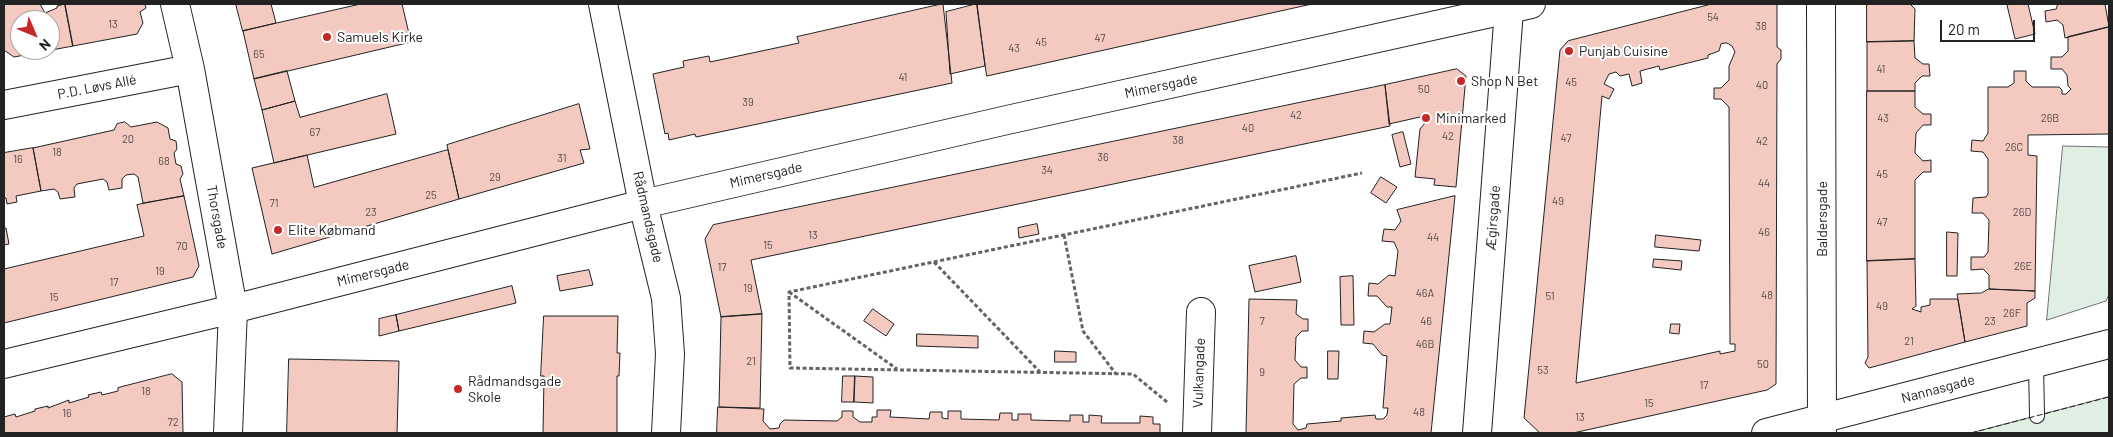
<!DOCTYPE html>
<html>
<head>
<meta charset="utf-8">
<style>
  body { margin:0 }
  #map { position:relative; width:2113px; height:437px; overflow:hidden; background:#fff; font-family:Barlow,sans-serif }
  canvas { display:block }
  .frame { position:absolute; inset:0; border:5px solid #222; pointer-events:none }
  .north { position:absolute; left:10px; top:10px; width:50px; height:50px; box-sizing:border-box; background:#fff; border:1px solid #a7a7a7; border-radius:50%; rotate:135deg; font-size:14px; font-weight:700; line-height:20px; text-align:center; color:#222 }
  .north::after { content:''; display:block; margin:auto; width:18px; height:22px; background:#c62828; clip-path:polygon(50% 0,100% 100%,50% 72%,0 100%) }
  .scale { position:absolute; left:1940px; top:20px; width:95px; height:22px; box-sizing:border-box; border:2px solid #222; border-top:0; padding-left:6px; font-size:15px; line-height:18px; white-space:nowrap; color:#222; -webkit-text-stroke:4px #fff; paint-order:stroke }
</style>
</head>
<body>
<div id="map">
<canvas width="2113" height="437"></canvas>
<div class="frame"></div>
<div class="north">N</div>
<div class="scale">20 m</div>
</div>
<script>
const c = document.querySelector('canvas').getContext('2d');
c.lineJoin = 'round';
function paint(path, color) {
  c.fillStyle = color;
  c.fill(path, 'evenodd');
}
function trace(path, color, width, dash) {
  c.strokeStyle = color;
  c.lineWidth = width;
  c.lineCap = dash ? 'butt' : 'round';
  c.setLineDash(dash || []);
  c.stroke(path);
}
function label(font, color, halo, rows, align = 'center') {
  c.font = font + ' Barlow,sans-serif';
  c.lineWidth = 4;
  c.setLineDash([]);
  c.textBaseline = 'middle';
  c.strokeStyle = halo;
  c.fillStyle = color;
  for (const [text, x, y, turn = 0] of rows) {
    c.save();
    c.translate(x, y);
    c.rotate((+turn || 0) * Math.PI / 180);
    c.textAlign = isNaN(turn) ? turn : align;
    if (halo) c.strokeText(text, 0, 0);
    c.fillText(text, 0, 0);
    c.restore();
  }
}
const green = new Path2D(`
  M2063,146L2109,147V294L2106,301L2047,320Z
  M2109,397V433H1971Z`);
const building = new Path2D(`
  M4,4H40L45,13L57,8V6L65,4L73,46L14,57L4,50ZM20,20H50V50H20Z
  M65,4H145L146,8L140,12L143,23L137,34L73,46Z
  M236,4H271L276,23L243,31Z
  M361,4H402L411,42L254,79L243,31Z
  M943,4L952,83L696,137L695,134L669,140L668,133L665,134L653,74L684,67L683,61L709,56L710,62L799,43L797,37Z
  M977,4H1312L987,76Z
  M977,4L985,66L950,74L946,12Z
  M1712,4H1777V47L1781,50V59L1777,64L1776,384L1767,390L1573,433H1540L1524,418L1560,50L1568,41ZM1727,43L1732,46L1735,52L1729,66V80L1721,88H1714V99H1721L1729,107L1730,344H1735V351L1720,354V351L1576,383L1602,96L1609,99L1614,89L1604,84L1609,74L1616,72L1620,76L1629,74L1632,86L1642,83L1640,71L1659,66L1660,70L1708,58V55L1719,51L1721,44Z
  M1867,4H1910L1915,9L1914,41L1867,42Z
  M2011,4H2028L2035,34L2015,39L2007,5Z
  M2058,4H2105L2109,27L2065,38L2063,25L2057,20L2046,22L2045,11L2056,9Z
  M2109,27V134L2028,135V155L2037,156L2035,291L1989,289V275L1983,269L1971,270V257H1984L1988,252L1989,220L1983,213H1972L1973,198L1986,197L1988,194V159L1983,152L1971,151L1972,140L1983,141L1988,133V87H2008L2014,83V71H2026V81L2032,87H2059L2062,90V94H2066L2071,89L2068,86L2067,75L2062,69H2051V57H2062L2068,51V37Z
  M1914,41L1915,58L1923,64H1929L1930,76H1922L1915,83V91H1867V42Z
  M1457,69L1466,76L1456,187L1434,185L1435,179L1415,177L1420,129L1425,123L1420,117L1389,124L1385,85Z
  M287,71L295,101L262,110L254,79Z
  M1385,85L1390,126L751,260L762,314L721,317L705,239L713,225Z
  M1867,91H1915V107L1923,114H1931V125H1923L1916,133L1915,153L1923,161L1931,160V172H1923L1915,180V259L1867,261Z
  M387,94L396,134L274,163L262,110L295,101L300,117Z
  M579,104L590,149L580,150L584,163L459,199L447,145Z
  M125,122L131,127L157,122L168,128L170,139L176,141L177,149L174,153L176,164L181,166L183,174L180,179L184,196L143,203L138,177L134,174L126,175L122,179V188L109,190L107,182L103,179L77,184L74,188L75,197L60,199L58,192L54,189L41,191L33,148L114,130L117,124Z
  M1403,132L1411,164L1400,167L1392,135Z
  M33,148L41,191L16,196L17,202L7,204L6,198H4V153Z
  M448,150L459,199L272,254L252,168L307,155L314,187Z
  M1381,177L1397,187L1386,203L1371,193Z
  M184,196L199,266L193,277L4,323V269L144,236L137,205Z
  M1455,196L1431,433H1246L1249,299L1297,300L1296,314L1303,319H1308V331H1302L1296,337L1295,360L1301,367H1307V378H1301L1294,384L1293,424L1298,430L1306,428L1307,424L1341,421V418L1375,415L1376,419H1383L1387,415L1388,408H1383L1387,356L1382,355L1373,344L1363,343L1364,331L1374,332L1385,324H1390L1392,307H1387L1377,296H1368L1369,283L1378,284L1389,275L1395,276L1398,251L1394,242L1382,241L1384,229L1395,230L1401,221L1397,210Z
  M1037,224L1039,234L1019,238L1018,228Z
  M4,228H6L9,244L4,245Z
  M1947,232L1958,233L1957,276H1947Z
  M1656,235L1701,240L1699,251L1655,247Z
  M1296,256L1301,282L1255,292L1249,266Z
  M1654,259L1682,261L1681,270L1653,267Z
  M1915,259L1916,306L1912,309L1921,312V307L1930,305V299H1958L1965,342L1869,368L1865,363L1868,357L1867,261Z
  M589,270L593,285L560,291L557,276Z
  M1353,276L1354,325H1341L1340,277Z
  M512,286L516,303L399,331L396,315Z
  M1989,289L2035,291V298L2027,303V326L1965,342L1957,294L1981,293Z
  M873,309L894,324L886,336L864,321Z
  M762,314L760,408L719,407L721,317Z
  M396,315L399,331L379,336V319Z
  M544,316H618L617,353H620L619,376H617V433H543L544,376H541Z
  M1671,324H1680L1679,334L1670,333Z
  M917,334L978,336V348L917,346Z
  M1055,351L1076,352V362H1055Z
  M1328,351H1339L1338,379H1328Z
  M289,359L399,361L397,433H287Z
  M172,374L182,382L183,433H4V417L15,414L16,417L35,411V409L48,406V408L69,400V403L89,397L88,395L101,392L102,395L118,391V388Z
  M843,376H855L854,402H842Z
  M855,376L873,377V403L854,402Z
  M718,407L764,409L763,421L770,429L779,428L780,424L784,420L837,421L842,417V411H853V417L860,422H872V417H877V410H891L890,417L929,419L930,412H942V418L948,419V411H961V419L999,420L1000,413H1012V420H1018V414H1031V420L1070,421V415H1083V422H1089V415L1102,416L1101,423H1140V416L1153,417V424H1160V433H717Z`);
const path = new Path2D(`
  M1064,235L1083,331L1116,374
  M934,262L1040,372
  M789,292L897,369
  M1167,402L1133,374L790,368L789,292L1362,173`);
const lane = new Path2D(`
  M2036,363L2037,416`);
const street = new Path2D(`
  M175,4L190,69L233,309L228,433
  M603,4L643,204L666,298L670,354L666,433
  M1821,4L1822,433
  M4,105L190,69
  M1197,433L1201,312
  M1477,433L1509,10L1507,4
  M1766,433L2109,344`);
const secondary = new Path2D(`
  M4,364L233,309L643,204L1007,120L1531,4`);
const fence = new Path2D(`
  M1971,433L2109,397`);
const markers = [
  [327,37,5,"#c62828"],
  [1569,51,5,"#c62828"],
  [1461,81,5,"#c62828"],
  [1426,118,5,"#c62828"],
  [278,230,5,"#c62828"],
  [458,389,5,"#c62828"]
];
const numberNames = [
  ["54",1713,17],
  ["13",113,24],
  ["38",1761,26],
  ["47",1100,38],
  ["45",1041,42],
  ["43",1014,48],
  ["65",259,54],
  ["41",1881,69],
  ["41",903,77],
  ["45",1571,82],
  ["40",1762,85],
  ["50",1424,89],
  ["39",748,102],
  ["42",1296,115],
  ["43",1883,118],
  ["26B",2050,118],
  ["40",1248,128],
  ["67",315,132],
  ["42",1448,136],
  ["47",1566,138],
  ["20",128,139],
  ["38",1178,140],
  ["42",1762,141],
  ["26C",2014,147],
  ["18",57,152],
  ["36",1103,157],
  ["31",562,158],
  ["16",18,159],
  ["68",164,161],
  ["34",1047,170],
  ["45",1882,174],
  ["29",495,177],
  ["44",1764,183],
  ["25",431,195],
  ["49",1558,201],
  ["71",274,203],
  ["23",371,212],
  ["26D",2022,212],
  ["47",1882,222],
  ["46",1764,232],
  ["13",813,235],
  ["44",1433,237],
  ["15",768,245],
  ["70",182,246],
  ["26E",2023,266],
  ["17",722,267],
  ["19",160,271],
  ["17",114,282],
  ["19",748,288],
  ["46A",1425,293],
  ["48",1767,295],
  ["51",1550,296],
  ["15",54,297],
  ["49",1882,306],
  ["26F",2012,313],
  ["7",1262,321],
  ["46",1426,321],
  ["23",1990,321],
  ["21",1909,341],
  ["46B",1425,344],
  ["21",751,361],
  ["50",1763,364],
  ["53",1543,370],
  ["9",1262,372],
  ["17",1704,385],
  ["18",146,391],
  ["15",1649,403],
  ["48",1419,412],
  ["16",67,413],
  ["13",1580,417],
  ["72",173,422]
];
const poiNames = [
  ["Samuels Kirke",337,37],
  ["Punjab Cuisine",1579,51],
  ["Shop N Bet",1471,81],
  ["Minimarked",1436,118],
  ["Elite Købmand",288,230],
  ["Rådmandsgade",468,381],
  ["Skole",468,397]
];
const streetNames = [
  ["Mimersgade",1161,86,-12],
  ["P.D. Løvs Allé",97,87,-11],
  ["Mimersgade",766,175,-13],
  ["Thorsgade",217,217,80],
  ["Rådmandsgade",648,217,77],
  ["Ægirsgade",1493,218,-86],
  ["Baldersgade",1822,219,-90],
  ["Mimersgade",373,273,-14],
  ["Vulkangade",1199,373,-88],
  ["Nannasgade",1938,389,-15]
];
paint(green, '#e0efe3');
trace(green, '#6f6f6f', 1);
paint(building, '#f3c9c0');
trace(building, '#222', 1);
trace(lane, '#222', 16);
trace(street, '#222', 30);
trace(secondary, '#222', 30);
trace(path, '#646464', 3, [4, 2.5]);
trace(lane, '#fff', 14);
trace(street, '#fff', 28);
trace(secondary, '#fff', 28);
trace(fence, '#222', 1, [6, 2.5]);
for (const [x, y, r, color] of markers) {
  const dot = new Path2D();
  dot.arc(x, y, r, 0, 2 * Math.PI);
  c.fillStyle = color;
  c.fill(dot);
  trace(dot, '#fff', 2);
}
label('11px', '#564c4a', null, numberNames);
label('14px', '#222', '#fff', poiNames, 'left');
label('14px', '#222', '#fff', streetNames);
</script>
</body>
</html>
